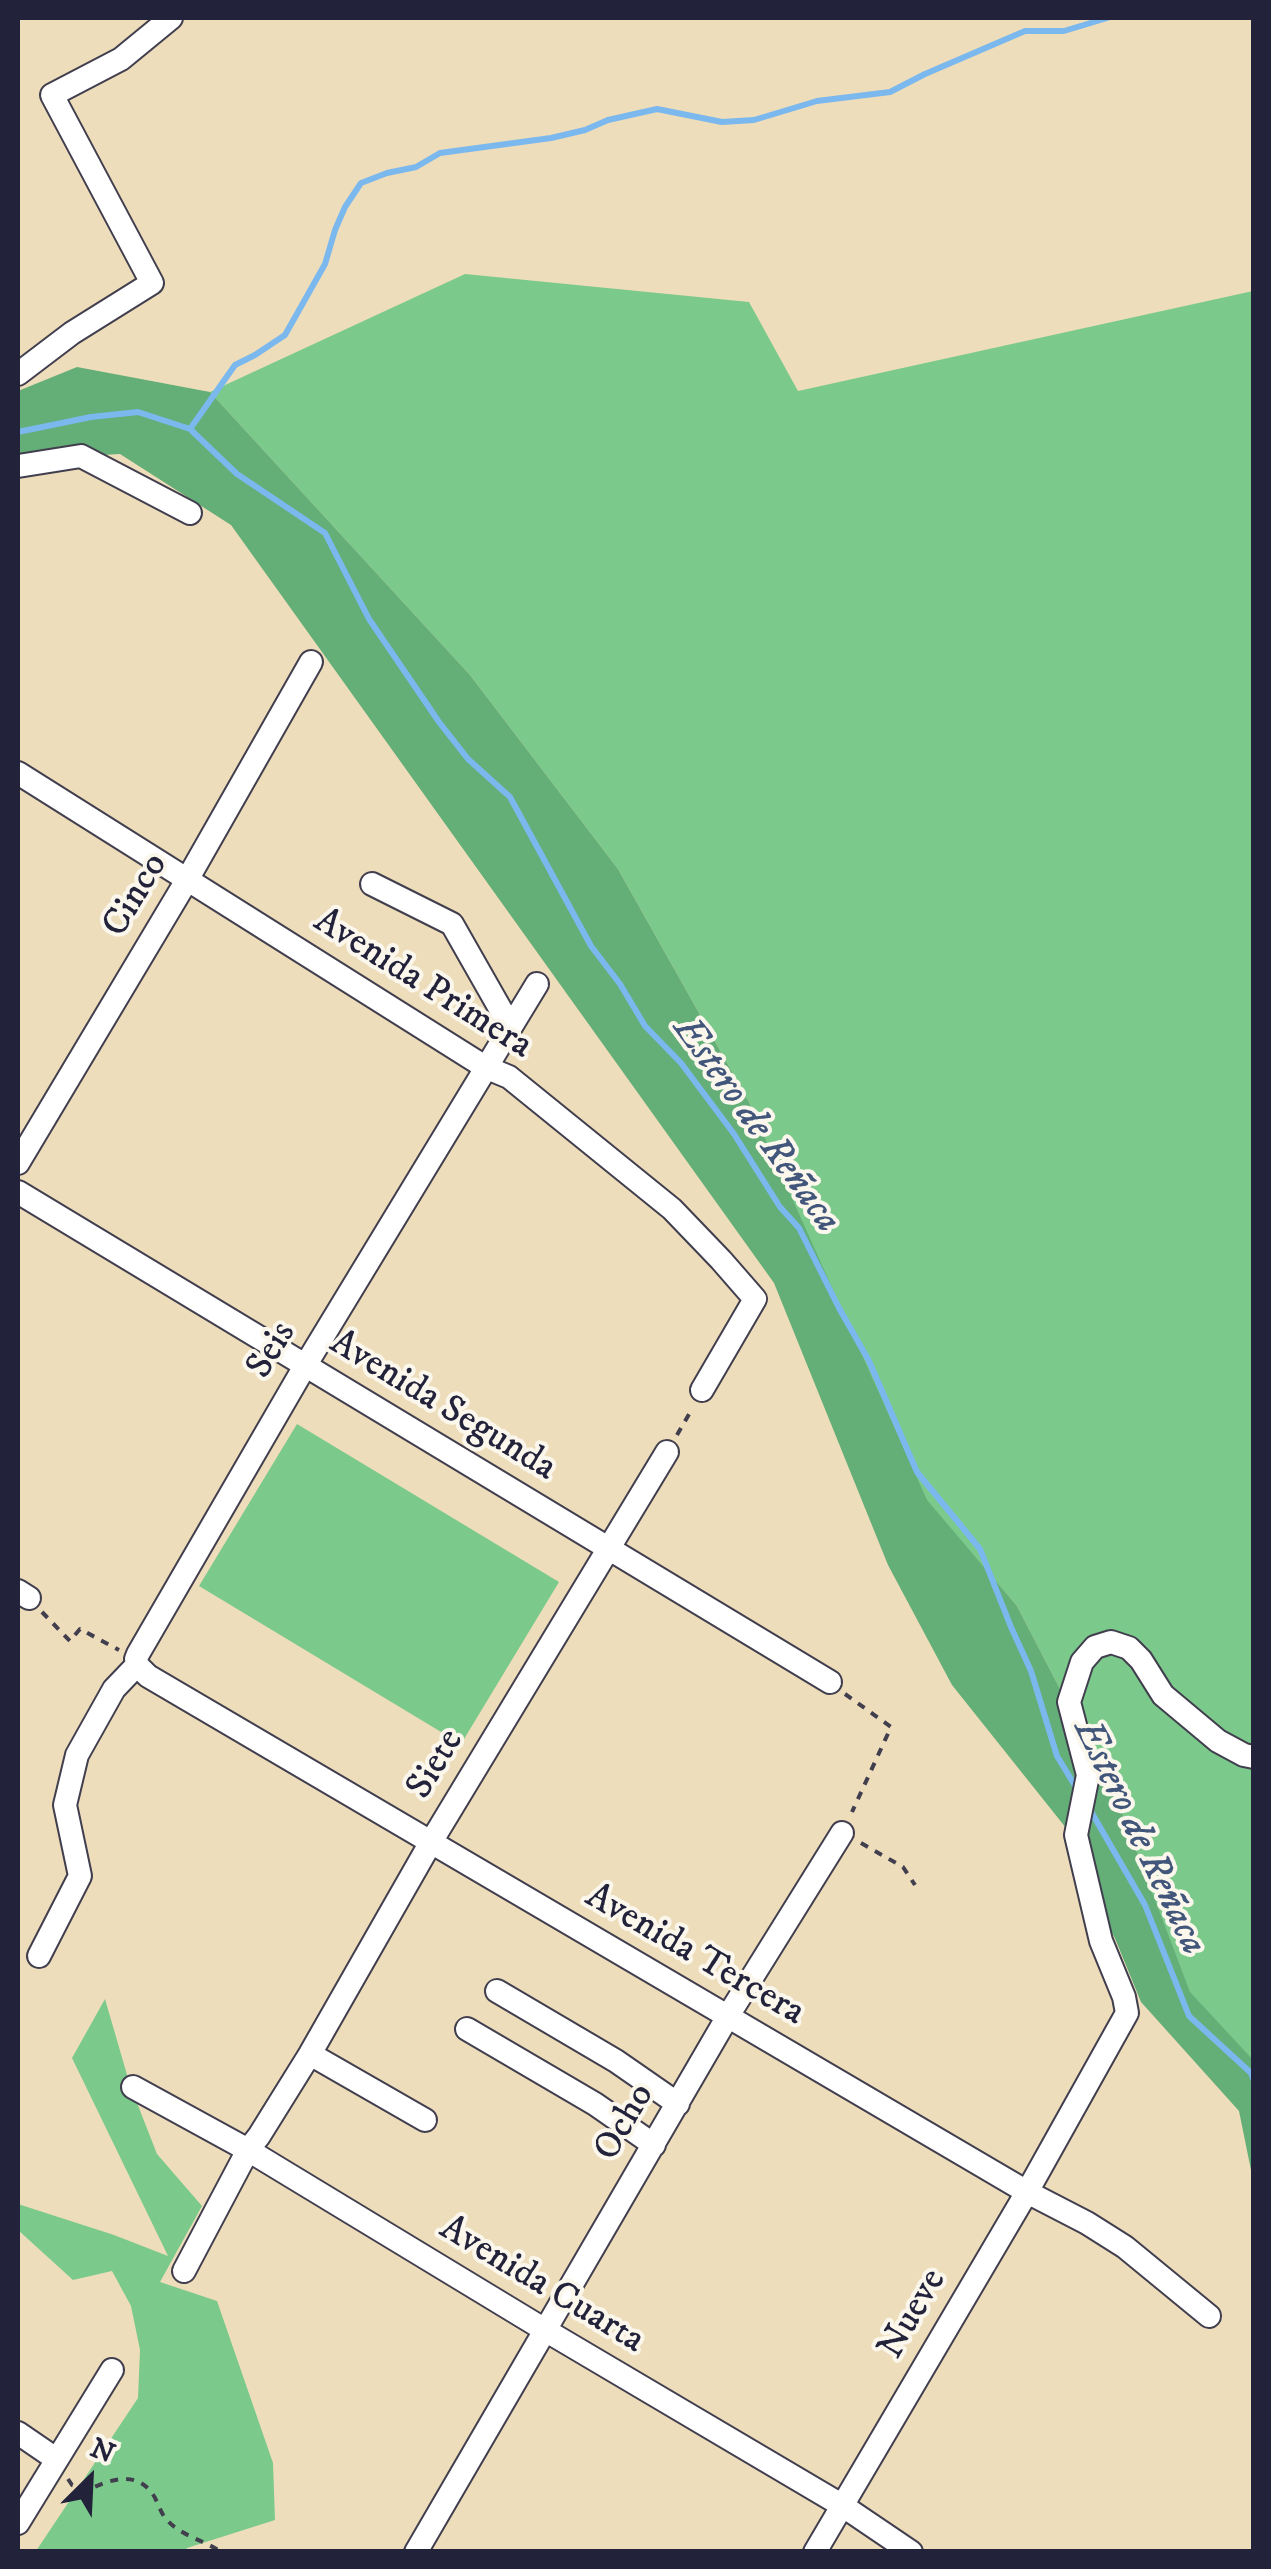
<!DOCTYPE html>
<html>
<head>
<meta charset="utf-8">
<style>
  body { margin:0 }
  #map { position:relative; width:1271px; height:2569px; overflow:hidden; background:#edb; font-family:"IM FELL DW Pica",serif }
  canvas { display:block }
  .frame { position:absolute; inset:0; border:20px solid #22223b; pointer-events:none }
  .north { position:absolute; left:40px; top:2429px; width:100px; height:100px; -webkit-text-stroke:8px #fbf7ec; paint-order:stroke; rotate:24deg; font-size:28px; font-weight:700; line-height:40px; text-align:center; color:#22223b }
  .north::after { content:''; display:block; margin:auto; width:35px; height:45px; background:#22223b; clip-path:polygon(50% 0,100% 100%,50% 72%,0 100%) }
</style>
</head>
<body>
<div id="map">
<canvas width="1271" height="2569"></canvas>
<div class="frame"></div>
<div class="north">N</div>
</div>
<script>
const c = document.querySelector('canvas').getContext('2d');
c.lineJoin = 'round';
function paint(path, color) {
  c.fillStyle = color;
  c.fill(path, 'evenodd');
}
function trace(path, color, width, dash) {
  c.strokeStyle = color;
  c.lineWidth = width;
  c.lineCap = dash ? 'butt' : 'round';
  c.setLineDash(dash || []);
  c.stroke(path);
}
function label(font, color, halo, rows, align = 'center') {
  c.font = font + ' "IM FELL DW Pica",serif';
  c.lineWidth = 8;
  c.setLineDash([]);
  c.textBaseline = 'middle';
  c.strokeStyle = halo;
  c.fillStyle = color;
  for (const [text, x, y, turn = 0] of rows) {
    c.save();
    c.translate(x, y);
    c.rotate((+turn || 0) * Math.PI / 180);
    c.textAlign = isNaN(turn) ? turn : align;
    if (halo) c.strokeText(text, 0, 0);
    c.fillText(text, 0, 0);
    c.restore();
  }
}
const green = new Path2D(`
  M465,274L749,302L798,391L1253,291V2087L1211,2019L1169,2000L1128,1961L1097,1907L1089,1864L1075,1814L1029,1722L948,1549L913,1495L872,1377L837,1326L774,1209L724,1142L647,1065L523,834L418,703L381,649L347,592L314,553L283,528L267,505L178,441L160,439L140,440L73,433L18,451V434L28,431L73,424L167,426L211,448L253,479L271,496L280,508L347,572L377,613L404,660L478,757L495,778L539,822L665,1056L710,1098L786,1188L749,1102L618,869L470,675L210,392ZM974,1556L1017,1606L1116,1797L1185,1981L1169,1975L1133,1927L1114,1886L1081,1761L1021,1651Z
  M297,1424L559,1582L461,1744L199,1586Z
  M105,1999L130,2085L157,2154L202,2206L160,2282L217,2301L273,2463L275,2520L187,2548L185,2551H36L138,2398L140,2350L131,2306L112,2271L73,2280L18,2230V2204L114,2235L168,2256L72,2058Z`);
const forest = new Path2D(`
  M77,367L210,392L470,675L618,869L749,1102L927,1500L1017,1606L1116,1797L1190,1992L1253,2060V2180L1239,2111L1141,2002L1074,1838L952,1685L888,1565L774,1283L231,525L120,454L18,460V391Z`);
const stream = new Path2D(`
  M190,429L235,365L255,355L285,335L325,264L335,230L345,207L361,183L387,173L416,167L440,153L551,138L585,130L608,120L657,109L722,122L754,120L817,101L890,92L925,74L1025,31H1064L1107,18
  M18,432L91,417L138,412L190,429L237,474L325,533L369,619L439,722L468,759L510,797L591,946L620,984L645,1026L681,1063L734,1134L780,1207L799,1228L839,1308L869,1361L917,1472L980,1549L1011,1627L1031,1671L1057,1756L1077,1789
  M1089,1808L1145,1905L1189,2016L1251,2073L1254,2081`);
const path = new Path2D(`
  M677,1435L692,1409
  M42,1612L70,1641L80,1629L119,1650
  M845,1694L891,1727L852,1812
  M861,1843L903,1867L915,1885
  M68,2479L72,2485L88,2490C108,2480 135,2470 152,2493C158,2501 160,2513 167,2520C181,2536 204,2540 221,2552`);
const minor = new Path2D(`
  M18,374L72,333L152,283L52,95L121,59L171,18
  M18,466L81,456L190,513
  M18,773L485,1067L509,1077L672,1209L721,1260L755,1299L702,1390
  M372,884L452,924L510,1026
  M18,1163L187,880L311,662
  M18,1192L830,1682
  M18,1591L29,1598
  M137,1665L148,1676L1027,2192L1087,2223L1125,2247L1209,2316
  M39,1956L80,1876L65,1805L77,1755L114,1689L137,1665L136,1659L138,1654L305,1366L537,984
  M497,1991L616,2061L678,2104
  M467,2029L595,2104L654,2145
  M310,2054L425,2120
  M133,2087L248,2150L545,2330L843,2506L911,2552
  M184,2271L248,2150L259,2136L310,2054L431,1842L667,1452
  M18,2433L56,2459
  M18,2523L112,2370
  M416,2552L728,2016L842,1833
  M815,2552L1027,2192L1127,2013L1124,1997L1101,1941L1076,1835L1088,1775L1069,1702L1082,1662L1095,1647L1111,1642L1129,1648L1141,1660L1163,1695L1218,1741L1244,1755L1254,1757`);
const streetNames = [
  ["Cinco",137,896,-59],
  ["Avenida Primera",422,985,32],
  ["Seis",273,1351,-59],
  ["Avenida Segunda",442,1407,31],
  ["Siete",437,1765,-59],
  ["Avenida Tercera",694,1956,30],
  ["Ocho",626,2123,-60],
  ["Avenida Cuarta",541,2286,31],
  ["Nueve",914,2315,-60]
];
const waterNames = [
  ["Estero de Reñaca",755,1126,54],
  ["Estero de Reñaca",1138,1838,64]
];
paint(green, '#7bca8b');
paint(forest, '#64ae77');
trace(stream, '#7bb8ee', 6);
trace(minor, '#413e4e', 26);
trace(path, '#413e4e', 4, [8, 8]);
trace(minor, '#fff', 22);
label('38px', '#22223b', '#fbf7ec', streetNames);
label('italic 40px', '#41567a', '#fbf7ec', waterNames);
</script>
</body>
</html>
